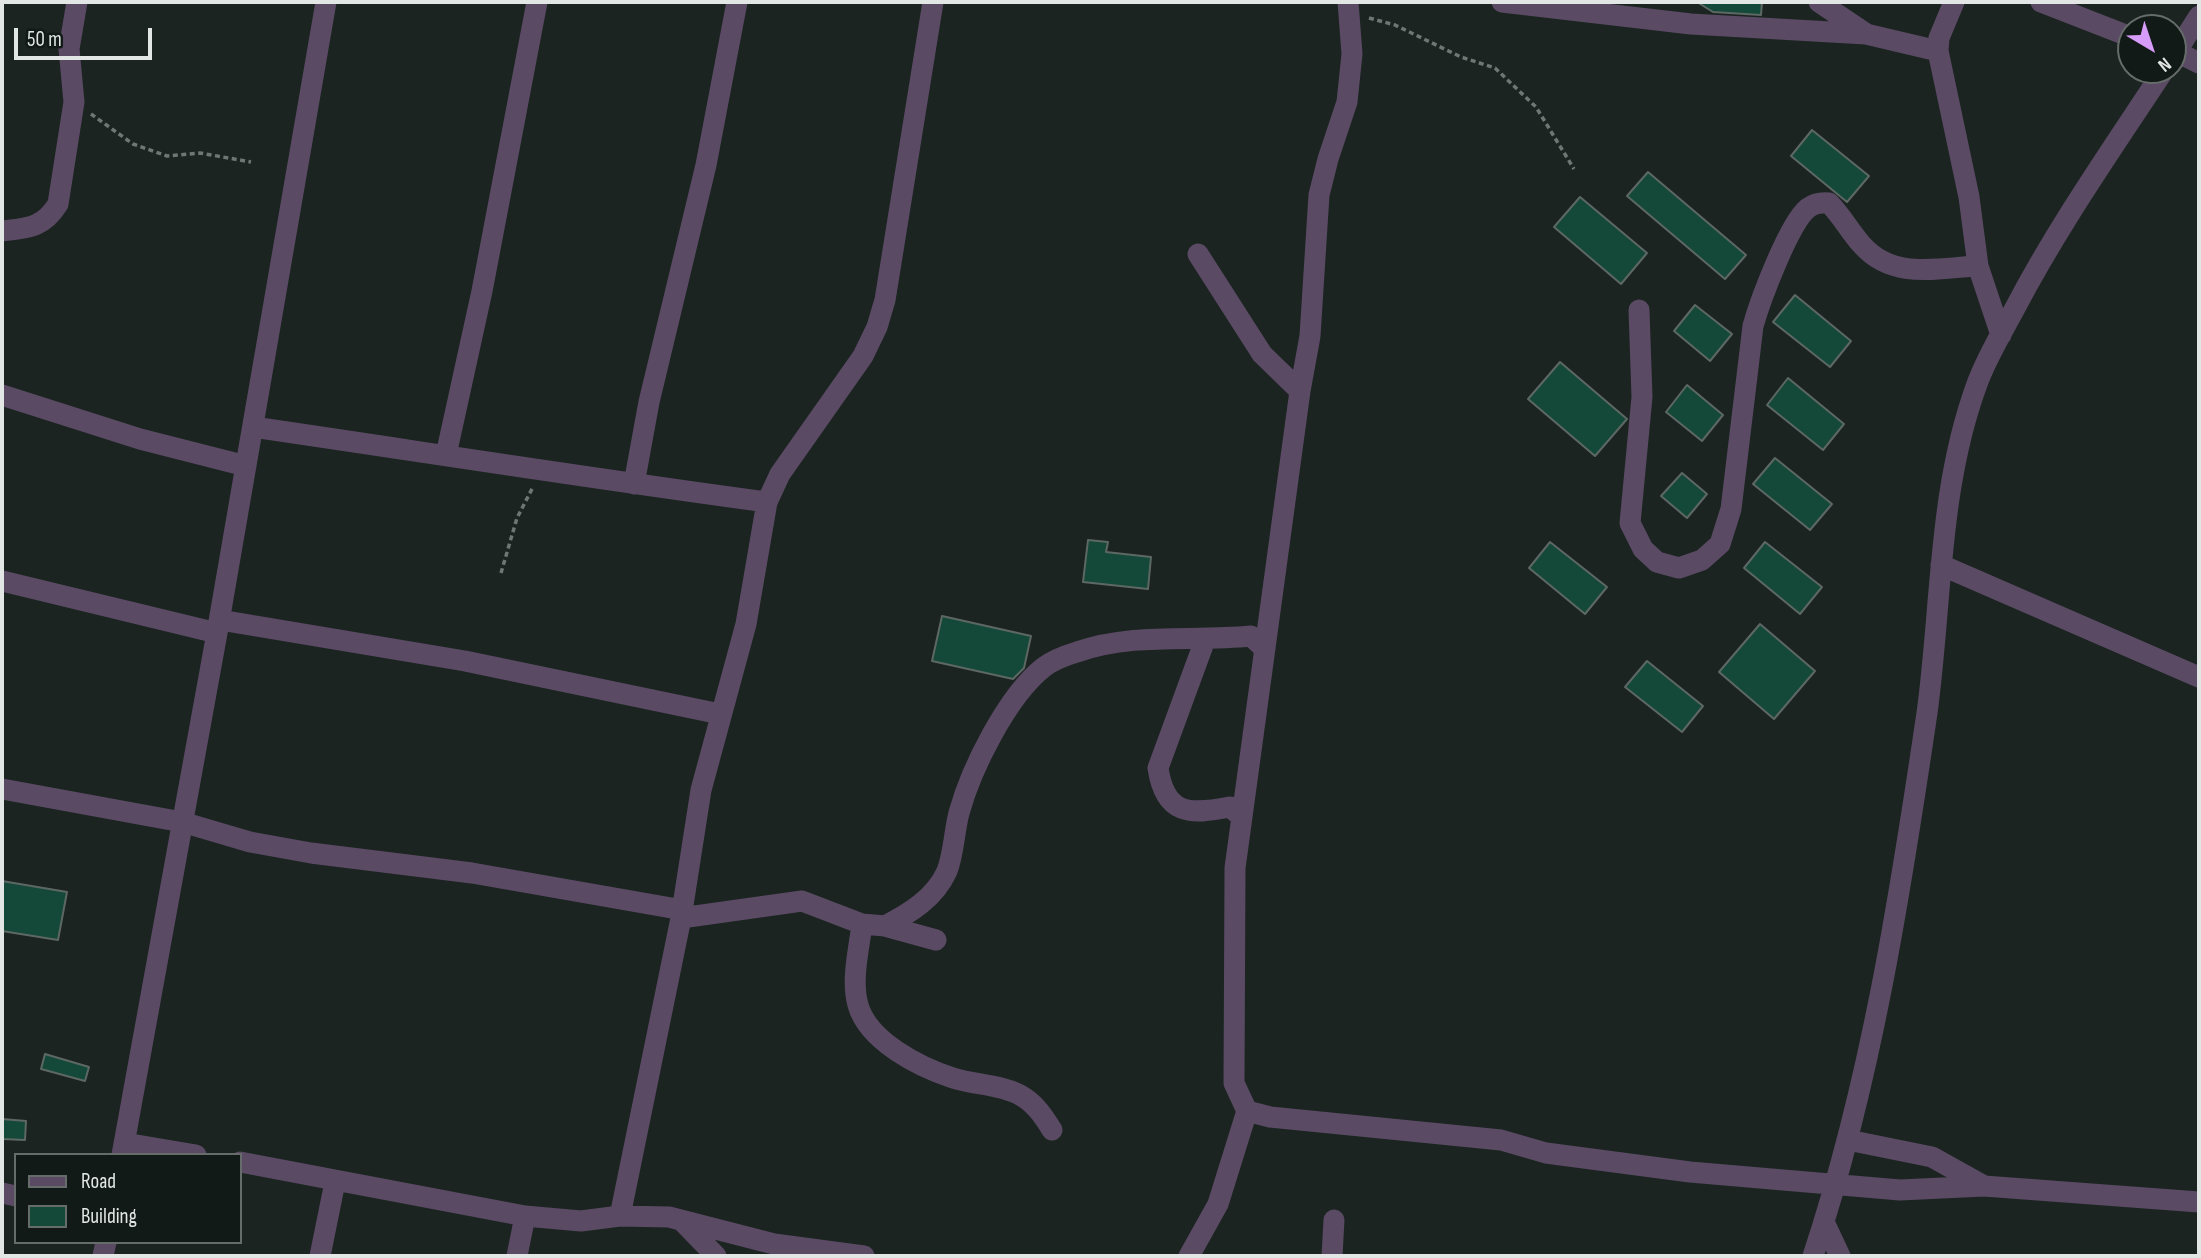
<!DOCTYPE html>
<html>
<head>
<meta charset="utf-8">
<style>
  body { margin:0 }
  #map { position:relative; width:2201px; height:1258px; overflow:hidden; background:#1b2420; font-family:"Sofia Sans Condensed",sans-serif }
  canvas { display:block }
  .frame { position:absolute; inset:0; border:4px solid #e2e7e5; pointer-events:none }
  .legend { position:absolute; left:14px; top:1153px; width:228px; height:91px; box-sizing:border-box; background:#121a17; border:2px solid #656c69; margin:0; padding:9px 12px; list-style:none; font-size:21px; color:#e2e7e5 }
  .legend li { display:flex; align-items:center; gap:14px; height:35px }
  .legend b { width:35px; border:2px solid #656c69 }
  .north { position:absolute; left:2117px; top:14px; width:70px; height:70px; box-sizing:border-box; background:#121a17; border:2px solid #656c69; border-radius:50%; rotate:141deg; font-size:19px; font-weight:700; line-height:28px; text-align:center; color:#e2e7e5 }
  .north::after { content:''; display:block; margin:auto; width:24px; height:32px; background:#d79bf9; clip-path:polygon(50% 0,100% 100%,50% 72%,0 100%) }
  .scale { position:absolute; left:14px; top:28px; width:138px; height:32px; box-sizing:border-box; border:4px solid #e2e7e5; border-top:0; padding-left:9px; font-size:21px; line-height:24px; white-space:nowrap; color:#e2e7e5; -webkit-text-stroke:5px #121a17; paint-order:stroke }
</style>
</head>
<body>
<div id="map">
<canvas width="2201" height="1258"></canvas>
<div class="frame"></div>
<ul class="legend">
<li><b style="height:9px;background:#5a4a64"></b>Road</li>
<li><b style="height:19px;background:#144939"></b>Building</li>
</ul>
<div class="north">N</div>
<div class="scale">50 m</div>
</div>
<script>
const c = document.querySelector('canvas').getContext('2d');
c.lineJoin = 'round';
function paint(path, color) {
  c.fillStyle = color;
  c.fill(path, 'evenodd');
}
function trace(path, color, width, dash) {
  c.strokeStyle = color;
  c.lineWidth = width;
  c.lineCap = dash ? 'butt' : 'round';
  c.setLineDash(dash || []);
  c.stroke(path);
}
const building = new Path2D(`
  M1697,2H1762L1761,15L1713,12Z
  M1812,130L1869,176L1847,202L1791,156Z
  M1648,172L1746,255L1725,279L1627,196Z
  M1580,197L1647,253L1621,284L1554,227Z
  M1795,295L1851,341L1830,367L1773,322Z
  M1695,305L1732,334L1710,361L1674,331Z
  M1560,362L1627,419L1595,456L1528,399Z
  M1788,378L1844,424L1823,450L1767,405Z
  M1687,385L1723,415L1702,441L1666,412Z
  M1775,458L1832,504L1810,530L1753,484Z
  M1682,473L1707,494L1687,518L1661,496Z
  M1088,540L1108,542L1106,552L1151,557L1148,589L1083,582Z
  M1550,542L1607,587L1585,614L1529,568Z
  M1765,542L1822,587L1800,614L1744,568Z
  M942,616L1031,636L1024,668L1013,679L932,661Z
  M1760,624L1815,671L1774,719L1719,672Z
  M1647,661L1703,706L1682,732L1625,687Z
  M2,881L67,892L58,940L2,931Z
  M45,1054L89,1067L85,1081L41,1069Z
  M2,1119L26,1121L25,1140L2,1139Z`);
const path = new Path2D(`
  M1369,18L1395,25L1461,57L1495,68L1536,107L1574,169
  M91,114L133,144L167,156L200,153L251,162
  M501,573L517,518L533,487`);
const minor = new Path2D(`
  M1348,2L1352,54L1347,102L1328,159L1319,195L1310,336L1300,391L1235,868L1234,1083L1247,1111L1270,1117L1501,1140L1546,1153L1690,1172L1900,1190L1984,1186L2199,1202
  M1502,2L1691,24L1866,34L1938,51
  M1819,2L1865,33
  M1954,2L1939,38L1938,51L1969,197L1978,266L2001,335
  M2041,2L2131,37
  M2173,50L2199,63
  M2173,57L2199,16
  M2,231C28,228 43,228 58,204L74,102L69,49L77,2
  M1198,254L1262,354L1300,391
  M1639,310L1642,397L1630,523L1643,549L1657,562L1679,568L1702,560L1720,544L1731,509L1753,326C1760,301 1789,223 1808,208C1815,203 1821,202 1829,203C1842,216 1850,232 1862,245C1893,280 1937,268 1978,266
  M2,395L140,439L246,466
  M253,427C424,452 595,479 767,502
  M446,455L482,291L537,2
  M634,484L649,402L706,165L737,2
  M1941,565L2199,677
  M2,581L217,633
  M220,620L465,661L720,714
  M1205,640L1158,768C1165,815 1189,815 1230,807L1241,816
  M2,789L182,822L250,842L311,853L472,873L683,910
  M681,918L802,901L862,924L885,926L936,940
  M862,924C859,949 851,980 858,1005C868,1041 919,1067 953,1078C974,1085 1000,1084 1020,1095C1035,1103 1044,1117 1052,1130
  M885,926C910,913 935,898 947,871C954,853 954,832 959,813C971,769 1007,696 1044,667C1052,661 1067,655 1077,652C1135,632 1192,642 1251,636L1265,649
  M1848,1140L1932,1157L1984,1186
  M125,1143L196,1155
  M122,1155L217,633L326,2
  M240,1162L525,1216L581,1221L620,1216L669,1217L774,1244L864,1256
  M2,1193L16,1196
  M620,1216L681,918L701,790L746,624L767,502L780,474L863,356L877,327L885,300L933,2
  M683,1222L716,1256
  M1824,1222L1840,1256
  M103,1256L106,1242
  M320,1256L335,1182
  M517,1256L525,1216
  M1189,1256L1218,1204L1247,1111
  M1332,1256L1334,1220
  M1813,1256C1871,1081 1900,896 1927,713C1942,603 1938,490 1977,384C1986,359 2001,334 2014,310C2058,226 2112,149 2164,70`);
paint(building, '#144939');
trace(building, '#5d6763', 2);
trace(path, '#6f7673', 3.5, [5, 3.5]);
trace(minor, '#5a4a64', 21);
</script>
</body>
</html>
